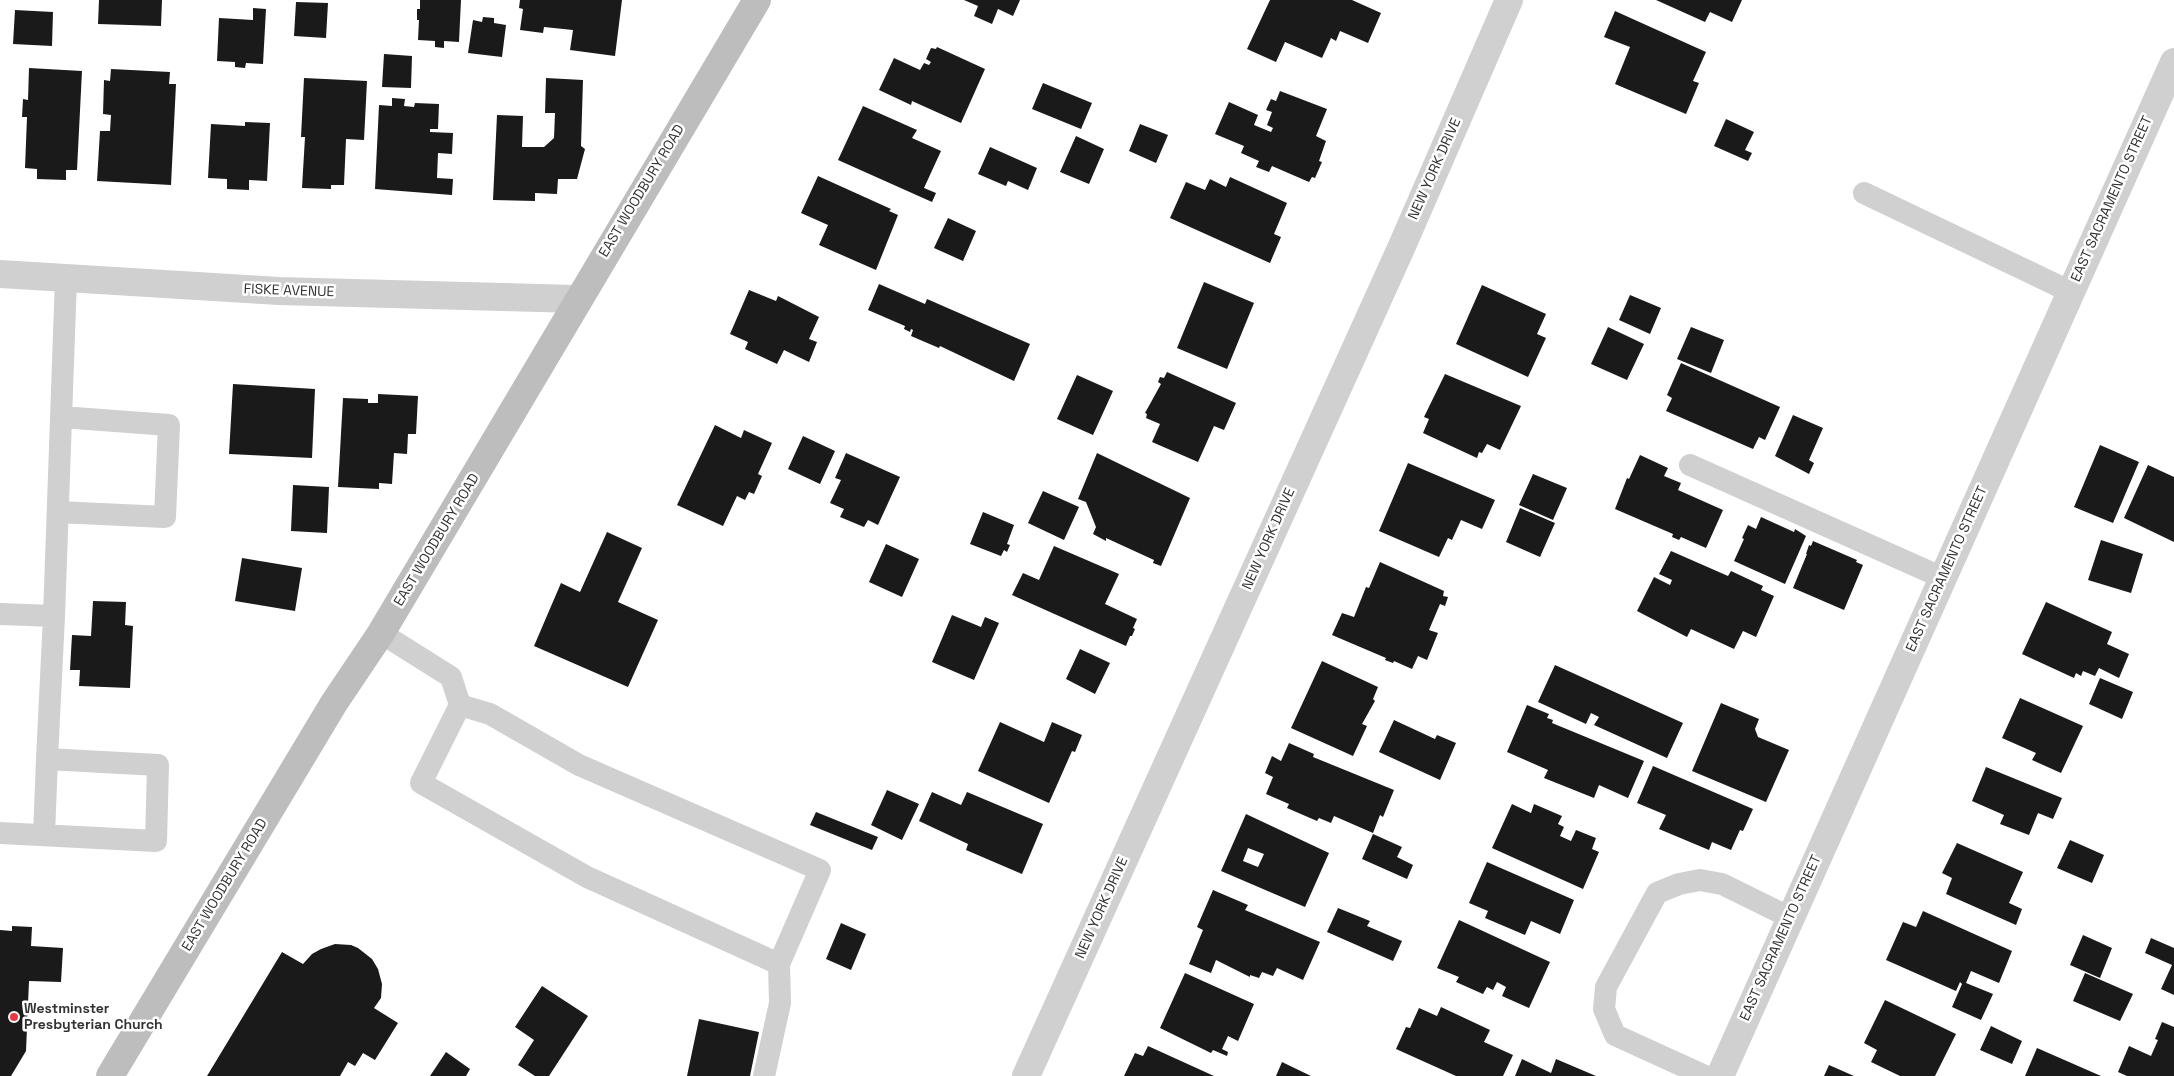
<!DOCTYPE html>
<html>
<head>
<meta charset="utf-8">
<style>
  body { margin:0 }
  canvas { display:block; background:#fff }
</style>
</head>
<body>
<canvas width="2174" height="1076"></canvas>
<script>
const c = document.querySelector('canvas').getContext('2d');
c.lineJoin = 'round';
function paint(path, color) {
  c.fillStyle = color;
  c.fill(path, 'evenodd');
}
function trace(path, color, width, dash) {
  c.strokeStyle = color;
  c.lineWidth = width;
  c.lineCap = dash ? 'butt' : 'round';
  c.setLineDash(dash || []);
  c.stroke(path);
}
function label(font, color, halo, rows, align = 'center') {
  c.font = font + ' "Space Grotesk",sans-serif';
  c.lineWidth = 5;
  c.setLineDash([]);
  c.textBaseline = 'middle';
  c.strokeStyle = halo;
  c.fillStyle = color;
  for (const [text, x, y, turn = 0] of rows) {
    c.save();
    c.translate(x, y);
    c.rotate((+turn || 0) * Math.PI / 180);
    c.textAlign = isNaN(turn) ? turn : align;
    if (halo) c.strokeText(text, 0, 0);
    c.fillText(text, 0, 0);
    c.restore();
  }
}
const building = new Path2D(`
  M99,0H162L161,26L98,24Z
  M420,0H461L459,42L444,41V48L435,47V41L418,40L419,20H417V9H420Z
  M520,0H622L615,56L570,50L573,30L544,27L543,33L520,30L523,9L519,8Z
  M964,0H1020L1013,16L998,9L992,24L974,16L978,6Z
  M1270,0H1352L1381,13L1368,43L1340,31L1336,41L1331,38L1322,58L1285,42L1276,62L1247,49Z
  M1656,0H1742L1732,22L1710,12L1705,22Z
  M296,2L328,3L326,38L294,36Z
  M253,8L266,9L263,64L246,63L245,68L235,67V62L217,61L219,18L253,20Z
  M15,10L53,12L52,46L13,44Z
  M1615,11L1706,52L1693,81L1699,83L1686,114L1615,84L1630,47L1604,37Z
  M483,17L494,18V23L506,25L502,57L468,53L473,20L482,22Z
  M937,47L985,69L961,123L912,101L911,105L879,90L894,58L920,70L924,63L929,65L931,62L926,59L931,48L936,49Z
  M384,54L412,56L411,88L382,87Z
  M29,68L82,71L77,170H66V180L37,179V169L25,168L27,117H22L23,99L28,100Z
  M111,69L170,72L169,84H176L171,185L97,181L100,131H110L111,115L103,114L104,80L110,81Z
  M304,78L367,81L364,140L346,139L344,185H331V189L302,188L305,137H301Z
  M546,78L583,80L581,146L585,149L577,179H558L557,194L535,193V201L493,200L497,115L523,116L522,147H544L554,138L555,113H545Z
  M1043,83L1092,103L1081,129L1032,109Z
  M1280,91L1327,109L1316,136L1326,141L1319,161L1322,162L1315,178L1312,177L1309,182L1272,166L1269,172L1256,167L1259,161L1241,153L1244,146L1215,134L1229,102L1258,115L1254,125L1271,132L1273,128L1267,125L1272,112L1266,110L1271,99L1276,101Z
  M392,98L405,99L404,106L414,107L415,103L439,104L438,129H430V132L453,133L452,154L438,153L437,178L453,179L452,195L375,189L379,105L392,106Z
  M863,106L917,130L912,138L941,151L924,188L936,193L932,202L838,160Z
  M1726,119L1754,132L1745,150L1752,153L1748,161L1714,146Z
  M245,122L270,123L267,181L249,180V190L227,189V179L208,178L211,124L245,126Z
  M1140,124L1168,135L1156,163L1129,151Z
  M1076,136L1104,149L1089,184L1060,172Z
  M990,147L1037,168L1028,190L1008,181L1006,186L978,174Z
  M818,176L891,209L889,211L898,215L876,270L819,245L828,225L801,213Z
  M1230,177L1287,203L1274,234L1281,237L1270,263L1170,218L1186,182L1205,190L1210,179L1226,187Z
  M948,218L976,231L963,261L934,248Z
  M1204,282L1254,303L1227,369L1177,348Z
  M879,284L925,304L927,299L1030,344L1014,381L940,346L939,348L911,336L913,330L911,329L910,332L904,329L905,326L868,310Z
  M1482,285L1546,314L1537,334L1546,338L1528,377L1456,344Z
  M749,290L776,301L778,296L819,317L809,339L817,342L809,362L784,350L777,364L745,349L748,342L730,334Z
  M1630,295L1661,308L1650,334L1619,320Z
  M1608,327L1644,344L1627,380L1591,364Z
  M1691,327L1724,340L1711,373L1677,359Z
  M1681,363L1780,407L1765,440L1759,437L1753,449L1666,411L1672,398L1667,395Z
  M1167,372L1236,403L1224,430L1214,426L1198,462L1152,442L1160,424L1146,418L1147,414L1145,413L1161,384L1158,382L1160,377L1164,378Z
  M1445,374L1521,406L1500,450L1487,444L1482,453L1479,452L1477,458L1423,433L1429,419L1424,417Z
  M1077,375L1113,391L1093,435L1057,419Z
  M233,384L315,389L312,458L229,454Z
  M378,394L418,396L416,434H408L407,454L394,453L392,484L379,483V489L338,487L343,398L368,399V403H378Z
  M1793,415L1823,428L1809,460L1814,463L1809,474L1775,456Z
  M715,425L741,438L744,430L772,443L758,474L762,476L754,494L749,492L745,500L737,496L723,526L677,505Z
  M803,436L835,451L820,484L788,469Z
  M2100,445L2139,462L2113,523L2074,507Z
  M846,453L900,477L878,525L868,520L864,527L840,517L844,509L830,503L841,480L835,478Z
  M1097,453L1190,498L1161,566L1153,563L1154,560L1106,538V541L1093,534L1096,527L1086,502L1078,499Z
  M1640,455L1668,468L1664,476L1681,483L1678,490L1723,510L1706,548L1681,537L1679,540L1672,537L1673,534L1615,509L1627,478L1629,479Z
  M1408,463L1495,500L1482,529L1461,520L1452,540L1448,538L1439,557L1379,531Z
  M2148,465L2174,477V542L2124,518Z
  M1533,474L1567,488L1553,520L1519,505Z
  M293,485L329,487L327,533L291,531Z
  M1043,491L1079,507L1064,540L1028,523Z
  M1520,508L1555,523L1540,557L1506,542Z
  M983,512L1014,525L1007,544L1010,545L1007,552L1004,550L1001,556L970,544Z
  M1761,517L1794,532L1795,529L1806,536L1785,584L1734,561L1744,539L1742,538L1748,525L1756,529Z
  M607,532L642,548L618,602L658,620L628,687L534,646L561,583L580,592Z
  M2101,540L2143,554L2131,593L2088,580Z
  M1813,541L1857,560L1856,562L1863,565L1844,610L1793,588L1807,554H1806L1809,545L1811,546Z
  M886,544L919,559L902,597L869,582Z
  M1054,546L1119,574L1105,604L1137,619L1133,628L1135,629L1132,636H1130L1126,646L1012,595L1023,573L1039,580Z
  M1671,551L1728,576L1731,571L1763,586L1761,590L1774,596L1756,637L1743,631L1734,649L1691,629L1687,637L1637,611L1654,577L1670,585L1672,580L1659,574Z
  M242,558L302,568L295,611L235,601Z
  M1380,562L1444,591L1443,596L1448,597L1445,606L1440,604L1429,630L1438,633L1427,660L1418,656L1412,669L1394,661L1393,663L1385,660L1386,658L1332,635L1342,613L1354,617L1366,587L1369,588Z
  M93,601L126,602L125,625L133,626L130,688L79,686L80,670H70L72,635L91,636Z
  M2046,602L2112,632L2107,644L2129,654L2119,678L2099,668L2095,676L2083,671L2081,676L2076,673L2074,678L2022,654Z
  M952,615L981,627L985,617L999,623L974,680L932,662Z
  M1080,649L1110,663L1095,694L1066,679Z
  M1322,661L1378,687L1373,699L1375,701L1362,724L1367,726L1353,756L1291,728Z
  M1555,665L1683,723L1667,758L1594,725L1599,717L1591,713L1586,724L1538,702Z
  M2100,678L2133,692L2122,719L2089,704Z
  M2020,698L2083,726L2061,773L2032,760L2036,753L2002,738Z
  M1721,703L1759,719L1755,729L1758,737L1789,750L1766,802L1692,771Z
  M1527,705L1549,714L1547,718L1553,720L1552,723L1644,761L1628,798L1599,785L1594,798L1544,778L1548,770L1507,752Z
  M1394,720L1435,739L1437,735L1456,743L1440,780L1379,752Z
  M1000,722L1044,742L1052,722L1082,735L1075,752L1072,751L1049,803L978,771Z
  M1289,743L1314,754L1313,757L1394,790L1383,817L1380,815L1373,833L1334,816L1331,823L1319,818L1317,821L1287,808L1289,804L1266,794L1273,777L1265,773L1272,756L1281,761Z
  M1653,766L1753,809L1743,831L1740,830L1731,850L1712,842L1709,850L1659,829L1666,815L1637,803Z
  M1986,767L2062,798L2053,819L2038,813L2029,835L2000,824L2004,815L1972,801Z
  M887,790L919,804L902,840L871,825Z
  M932,792L961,805L967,792L1043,824L1022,874L966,850L968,844L919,821Z
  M1512,804L1531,813L1534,804L1562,816L1558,824L1564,827L1560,836L1571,841L1576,830L1596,838L1592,849L1599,852L1583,889L1492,848Z
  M816,812L878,837L872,850L810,825Z
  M1246,814L1329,853L1305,907L1221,871ZM1248,848L1264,854L1258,867L1243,861Z
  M1373,834L1402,847L1397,857L1413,865L1407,879L1362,859Z
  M2070,840L2104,855L2092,883L2057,868Z
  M1957,843L2023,872L2009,903L2022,909L2016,925L1946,894L1952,878L1942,873Z
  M1487,862L1574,900L1560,934L1531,921L1525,935L1485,918L1488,911L1469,903Z
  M1213,890L1248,905L1245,910L1320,942L1303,980L1277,968L1273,976L1262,972L1259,978L1250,975V977L1216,960L1211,973L1189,964L1203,930L1197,927Z
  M1338,908L1370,921L1367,926L1402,941L1393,961L1327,932Z
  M1923,911L2012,951L1999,983L1971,971L1966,983L1993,994L1981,1020L1952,1007L1962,984L1960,982L1956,991L1886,960L1903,922L1916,927Z
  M1459,920L1550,962L1529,1008L1502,996L1506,987L1497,982L1493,990L1487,987L1483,994L1456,982L1459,977L1437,968Z
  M841,923L866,934L851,970L826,959Z
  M12,926L32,927L31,946L63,948L61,982L29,981L26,1051L11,1076H0V930L12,931Z
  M2083,935L2112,948L2100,978L2070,965Z
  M2151,938L2174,948V995L2161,989L2172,965L2145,953Z
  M335,944L351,945L358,948L372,959L378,969L382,984L381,998L374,1008L398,1023L375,1060L363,1053L355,1066L348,1062L340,1076H207L282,952L303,964L312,954L321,949Z
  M1185,973L1254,1004L1238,1041L1228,1036L1222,1049L1228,1052L1227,1056L1213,1050L1211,1053L1160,1028Z
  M2085,973L2133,994L2120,1021L2073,1001Z
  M542,986L588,1016L549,1076H535L518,1065L534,1040L515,1027Z
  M1885,1000L1956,1034L1935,1076H1900L1871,1062L1877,1050L1864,1043Z
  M1441,1007L1490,1030L1484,1042L1513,1055L1503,1076H1456L1396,1049L1406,1027L1410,1028L1419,1008L1437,1016Z
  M699,1019L759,1032L750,1076H687Z
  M2162,1022L2174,1027V1076H2127L2118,1072L2129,1046L2151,1056L2158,1040L2155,1039Z
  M1991,1026L2022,1041L2012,1064L1980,1050Z
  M1148,1046L1214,1076H1124L1135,1053L1143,1056Z
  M2037,1048L2101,1076H2025Z
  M446,1052L470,1069L466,1076H430Z
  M1522,1059L1551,1073L1556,1059L1596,1076H1515Z
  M1282,1062L1311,1076H1276Z
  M1829,1065L1854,1076H1824Z`);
const service = new Path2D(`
  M1864,193L2071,292
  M1690,465L1943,578
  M58,512L165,517L169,425L61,417
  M0,614L54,616L66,278
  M381,633L451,677L460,705L421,783L587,877L779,964L820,870L579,765L490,714L460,705
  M0,833L156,841L158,765L47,759L54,616
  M44,835L47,759
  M764,1076L780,1003L779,964
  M1705,1076L1615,1035L1604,1009L1606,987L1657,893L1679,884L1700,880L1722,884L1791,918`);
const minor = new Path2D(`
  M0,274L279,291L577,299
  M1026,1076L1402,246L1509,0
  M1720,1076L2174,62`);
const secondary = new Path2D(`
  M110,1076L334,703L381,633L757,0`);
const markers = [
  [14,1017,5,"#e63946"]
];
const streetNames = [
  ["NEW YORK DRIVE",1435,169,-66],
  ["EAST WOODBURY ROAD",642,191,-59],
  ["EAST SACRAMENTO STREET",2112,199,-66],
  ["FISKE AVENUE",289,291,2],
  ["NEW YORK DRIVE",1269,539,-66],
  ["EAST WOODBURY ROAD",437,540,-59],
  ["EAST SACRAMENTO STREET",1947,569,-66],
  ["EAST WOODBURY ROAD",225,885,-59],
  ["NEW YORK DRIVE",1102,908,-66],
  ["EAST SACRAMENTO STREET",1781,938,-66]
];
const poiNames = [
  ["Westminster",24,1009],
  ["Presbyterian Church",24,1025]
];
paint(building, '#1a1a1a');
trace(service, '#d0d0d0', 22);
trace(minor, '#d0d0d0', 28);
trace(secondary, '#bdbdbd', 28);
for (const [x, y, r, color] of markers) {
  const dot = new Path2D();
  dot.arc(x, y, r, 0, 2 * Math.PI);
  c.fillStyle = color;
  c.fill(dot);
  trace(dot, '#fff', 2);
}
label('14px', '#333', '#fff', streetNames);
label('bold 14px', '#333', '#fff', poiNames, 'left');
</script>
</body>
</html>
